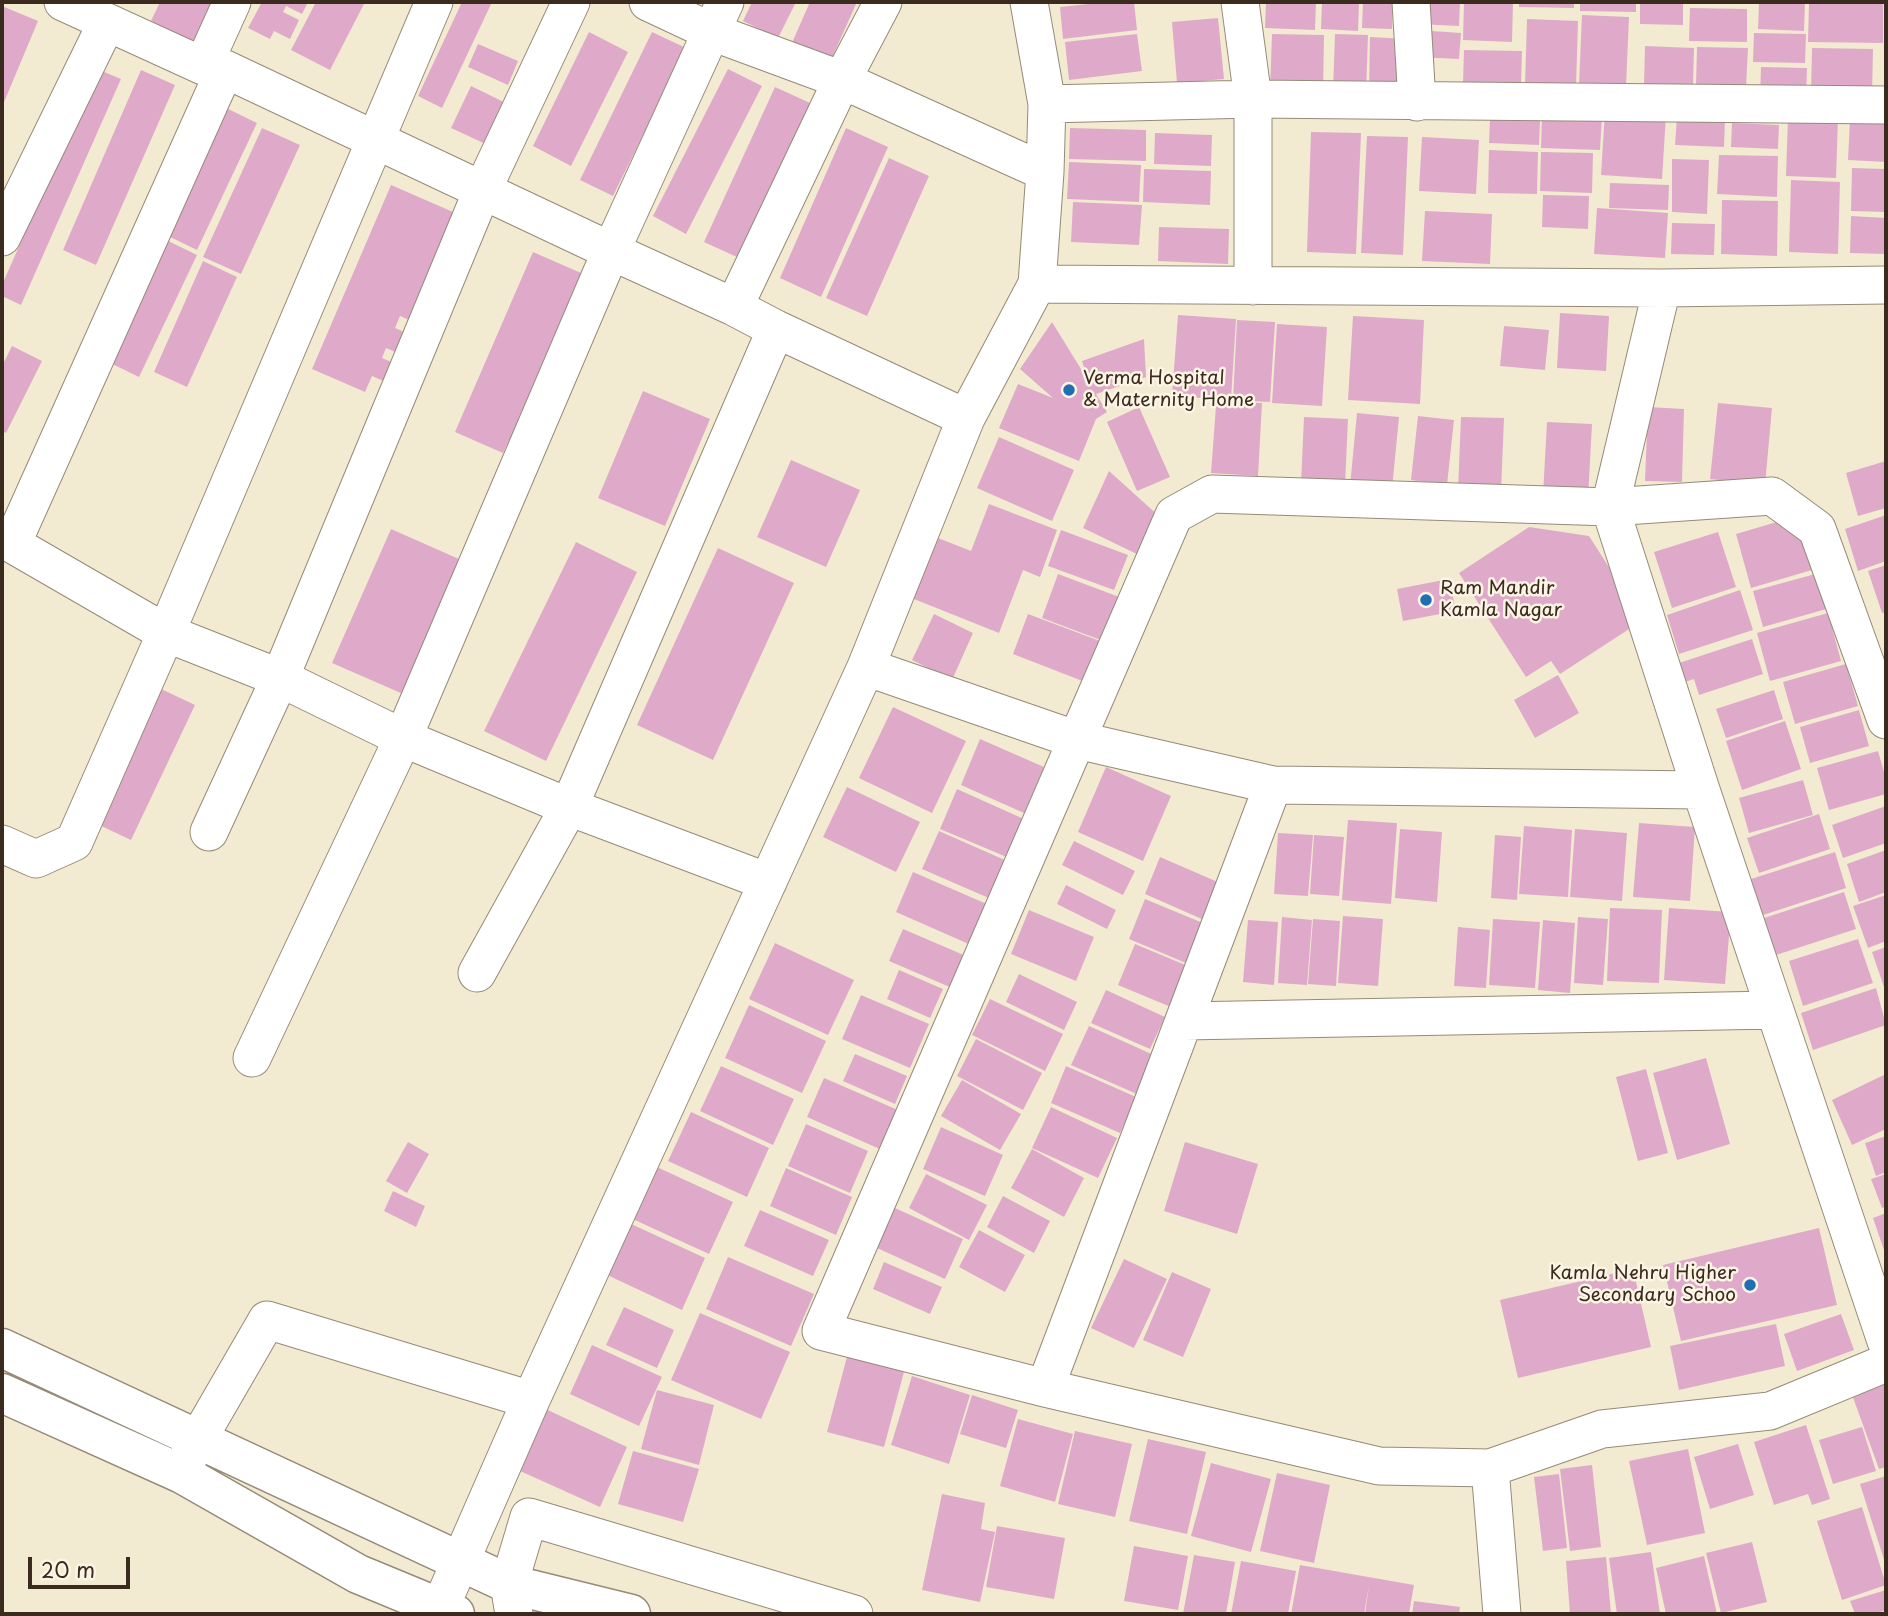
<!DOCTYPE html>
<html>
<head>
<meta charset="utf-8">
<style>
  body { margin:0 }
  #map { position:relative; width:1888px; height:1616px; overflow:hidden; background:#f2ebd1; font-family:"Playpen Sans",sans-serif }
  canvas { display:block }
  .frame { position:absolute; inset:0; border:4px solid #3b2a1e; pointer-events:none }
  .scale { position:absolute; left:28px; top:1557px; width:102px; height:32px; box-sizing:border-box; border:4px solid #3b2a1e; border-top:0; padding-left:9px; font-size:21px; line-height:24px; white-space:nowrap; color:#3b2a1e; -webkit-text-stroke:5px #fcf5e5; paint-order:stroke }
</style>
</head>
<body>
<div id="map">
<canvas width="1888" height="1616"></canvas>
<div class="frame"></div>
<div class="scale">20 m</div>
</div>
<script>
const c = document.querySelector('canvas').getContext('2d');
c.lineJoin = 'round';
function paint(path, color) {
  c.fillStyle = color;
  c.fill(path, 'evenodd');
}
function trace(path, color, width, dash) {
  c.strokeStyle = color;
  c.lineWidth = width;
  c.lineCap = dash ? 'butt' : 'round';
  c.setLineDash(dash || []);
  c.stroke(path);
}
function label(font, color, halo, rows, align = 'center') {
  c.font = font + ' "Playpen Sans",sans-serif';
  c.lineWidth = 5;
  c.setLineDash([]);
  c.textBaseline = 'middle';
  c.strokeStyle = halo;
  c.fillStyle = color;
  for (const [text, x, y, turn = 0] of rows) {
    c.save();
    c.translate(x, y);
    c.rotate((+turn || 0) * Math.PI / 180);
    c.textAlign = isNaN(turn) ? turn : align;
    if (halo) c.strokeText(text, 0, 0);
    c.fillText(text, 0, 0);
    c.restore();
  }
}
const building = new Path2D(`
  M160,2H211L215,4L196,43L151,21Z
  M262,2H308L302,14L286,6L283,12L299,20L290,39L274,31L270,39L248,28Z
  M316,2H365L330,70L291,50Z
  M462,2H492L442,108L418,96Z
  M752,2H796L778,38L743,21Z
  M810,2H857L826,71L787,54Z
  M1107,2H1134L1137,30L1063,39L1060,7Z
  M1266,2H1316L1315,30L1265,28Z
  M1322,2H1359L1358,31L1321,29Z
  M1363,2H1393L1392,29L1362,28Z
  M1419,2H1460L1459,26L1418,24Z
  M1464,2H1513L1512,42L1463,40Z
  M1519,2H1574V8L1519,7Z
  M1580,2H1636V12L1580,11Z
  M1640,2H1683V25L1640,24Z
  M1759,2H1805L1804,31L1758,29Z
  M1809,2L1883,3V43L1808,42Z
  M2,6L38,21L2,107Z
  M1690,8L1747,9V42L1689,41Z
  M1582,15L1629,17L1626,86L1579,85Z
  M1218,18L1224,79L1177,83L1172,22Z
  M1527,19L1578,21L1576,87L1525,86Z
  M1417,30L1461,33L1459,59L1416,57Z
  M589,32L628,52L571,166L533,146Z
  M652,32L686,48L613,196L580,180Z
  M1754,33L1806,34L1805,63L1753,62Z
  M1137,34L1142,71L1069,80L1065,42Z
  M1272,34L1324,35L1323,93L1270,92Z
  M1335,34L1368,35L1366,92L1333,91Z
  M1370,37L1407,39L1405,95L1369,94Z
  M478,44L518,61L508,85L468,67Z
  M1645,46L1694,48L1693,86L1644,85Z
  M1697,47L1748,48L1746,87L1696,86Z
  M1812,48L1873,49L1872,95L1811,94Z
  M1464,50L1522,51L1521,85L1463,83Z
  M1761,67L1807,68L1806,99L1760,98Z
  M97,69L121,79L21,305L2,296V285Z
  M728,69L762,86L686,234L653,216Z
  M141,70L175,85L96,265L63,250Z
  M471,86L510,105L490,146L451,128Z
  M775,87L810,103L739,258L704,242Z
  M222,106L257,123L197,250L162,233Z
  M1605,110L1666,115L1662,179L1601,175Z
  M1542,115L1602,117L1600,150L1541,148Z
  M1677,117L1725,119L1724,147L1675,145Z
  M1788,117L1838,119L1836,178L1786,176Z
  M1490,119L1540,121L1539,145L1489,143Z
  M1850,120L1886,121V162L1848,160Z
  M1732,123L1779,125L1778,149L1731,147Z
  M262,128L300,145L241,274L203,257Z
  M846,128L888,147L821,297L780,278Z
  M1070,128L1146,130V161L1069,159Z
  M1311,132L1361,133L1356,254L1307,252Z
  M1155,133L1212,135L1211,166L1154,164Z
  M1367,136L1408,137L1403,255L1361,253Z
  M1422,137L1479,140L1476,194L1419,191Z
  M1489,150L1538,152L1537,194L1488,193Z
  M1541,152L1593,153L1592,193L1540,191Z
  M1719,155L1778,156L1777,197L1717,194Z
  M889,158L929,176L867,316L826,298Z
  M1672,159L1709,160L1707,214L1672,212Z
  M1069,162L1141,165L1139,202L1067,199Z
  M1852,168L1886,169V212L1851,211Z
  M1144,169L1211,171L1210,205L1143,202Z
  M1791,180L1840,182L1838,254L1789,252Z
  M1610,183L1669,185L1668,210L1609,208Z
  M391,185L460,215L414,322L400,316L395,328L409,334L400,354L386,348L382,358L396,364L388,383L372,376L365,392L312,369Z
  M1543,195L1589,196L1588,229L1542,227Z
  M1722,200L1778,201L1777,256L1721,254Z
  M1073,202L1142,205L1139,245L1071,242Z
  M1597,208L1668,213L1665,258L1594,254Z
  M1425,211L1492,214L1490,264L1422,261Z
  M1851,216L1886,218V254L1850,253Z
  M1672,223L1715,224L1714,255L1671,254Z
  M1159,227L1229,229L1228,264L1158,261Z
  M162,238L197,255L139,377L104,360Z
  M533,252L581,273L531,389L546,395L538,417L522,410L518,419L533,425L524,447L509,440L503,453L455,432Z
  M203,261L237,277L187,387L154,372Z
  M1560,313L1609,316L1606,371L1557,368Z
  M1178,315L1236,319L1231,400L1172,396Z
  M1353,316L1424,320L1420,404L1348,400Z
  M1237,320L1275,322L1270,402L1233,400Z
  M1052,322L1089,382L1082,361L1144,339L1146,377L1096,394L1107,412L1096,419L1079,461L999,428L1018,384L1053,398L1020,369Z
  M1277,324L1327,327L1322,406L1272,403Z
  M1504,326L1549,330L1545,370L1500,366Z
  M12,346L42,361L6,433L2,431V366Z
  M643,391L710,419L665,526L598,498Z
  M1237,402L1262,403L1258,476L1211,473L1216,406L1236,408Z
  M1718,403L1772,408L1765,485L1710,479Z
  M1139,407L1170,477L1137,491L1107,422Z
  M1648,407L1684,409L1682,482L1645,481Z
  M1357,413L1399,417L1392,489L1350,486Z
  M1418,416L1454,420L1447,485L1411,480Z
  M1304,417L1348,419L1345,485L1301,483Z
  M1461,417L1504,418L1501,492L1458,490Z
  M1547,422L1592,424L1588,498L1543,495Z
  M999,437L1074,470L1052,521L977,488Z
  M791,460L860,490L826,567L757,537Z
  M1886,461V508L1858,516L1846,473Z
  M1109,471L1160,517L1143,557L1083,528Z
  M989,504L1057,530L1040,577L1023,570L999,633L909,597L933,536L971,551Z
  M1886,515V561L1858,571L1845,529Z
  M1797,516L1812,570L1751,588L1736,534Z
  M1529,527L1589,536L1643,620L1560,674L1551,661L1526,677L1459,573Z
  M391,529L468,563L410,697L332,663Z
  M1061,530L1128,555L1114,590L1048,566Z
  M1718,532L1736,587L1672,608L1654,552Z
  M576,542L637,572L546,761L484,731Z
  M718,548L794,583L713,760L637,725Z
  M1886,565V612L1882,613L1868,571Z
  M1819,573L1830,608L1763,627L1753,591Z
  M1058,574L1122,598L1106,642L1042,618Z
  M1449,579L1456,611L1403,621L1397,589Z
  M1740,590L1753,630L1679,654L1667,615Z
  M1828,613L1841,661L1770,681L1757,633Z
  M934,614L973,633L952,680L912,660Z
  M1028,614L1100,641L1085,682L1013,654Z
  M1752,639L1763,674L1699,695L1694,679L1685,682L1679,663Z
  M1846,664L1858,706L1795,724L1783,682Z
  M1558,675L1579,713L1535,738L1514,700Z
  M159,688L195,705L131,840L95,823Z
  M1774,690L1783,719L1726,738L1716,709Z
  M893,707L966,741L932,813L859,778Z
  M1859,710L1869,746L1810,763L1800,727Z
  M1785,721L1801,769L1742,790L1726,741Z
  M980,739L1044,767L1024,813L961,785Z
  M1878,751L1886,779V794L1829,810L1817,768Z
  M1106,767L1171,796L1143,861L1078,832Z
  M1803,780L1813,815L1749,833L1739,798Z
  M847,787L920,822L896,872L823,837Z
  M957,789L1026,820L1009,858L940,829Z
  M1886,806V843L1843,858L1832,825Z
  M1819,814L1830,849L1759,873L1747,838Z
  M1348,820L1397,823L1391,904L1342,900Z
  M1639,823L1695,827L1690,901L1633,897Z
  M1524,826L1572,830L1568,897L1519,894Z
  M1400,829L1442,832L1437,902L1395,898Z
  M1575,829L1627,833L1622,901L1570,897Z
  M939,831L1007,861L991,899L922,869Z
  M1278,833L1313,835L1308,896L1274,894Z
  M1314,835L1344,837L1339,896L1310,894Z
  M1495,835L1521,837L1517,900L1491,898Z
  M1074,841L1135,871L1123,895L1062,865Z
  M1886,850V892L1859,902L1847,864Z
  M1835,852L1846,888L1760,916L1748,880Z
  M1160,857L1220,883L1204,920L1145,894Z
  M913,872L989,905L971,945L896,912Z
  M1066,885L1116,910L1107,929L1057,904Z
  M1844,892L1856,929L1773,956L1761,919Z
  M1886,895V941L1868,948L1853,906Z
  M1145,899L1210,926L1193,966L1129,939Z
  M1610,908L1662,910L1659,983L1607,981Z
  M1669,908L1731,912L1725,984L1664,980Z
  M1029,910L1094,937L1076,981L1011,954Z
  M1343,916L1383,919L1378,986L1338,983Z
  M1282,917L1312,920L1307,985L1278,983Z
  M1578,917L1608,919L1603,985L1574,983Z
  M1313,919L1340,921L1336,986L1308,984Z
  M1493,919L1540,922L1535,988L1489,985Z
  M1248,920L1278,922L1274,985L1243,982Z
  M1543,920L1575,923L1570,993L1538,990Z
  M1458,927L1490,930L1486,988L1454,986Z
  M903,929L966,956L952,988L889,961Z
  M1858,939L1873,983L1803,1006L1789,961Z
  M775,943L854,980L828,1035L749,999Z
  M1135,944L1195,969L1178,1010L1118,985Z
  M1886,947V993L1872,952Z
  M899,970L943,989L930,1018L887,999Z
  M1019,974L1077,1002L1064,1030L1006,1002Z
  M1876,988L1886,1025L1813,1050L1801,1013Z
  M1106,990L1165,1017L1150,1049L1091,1023Z
  M861,995L929,1024L910,1068L842,1039Z
  M990,999L1063,1034L1045,1071L972,1035Z
  M749,1005L826,1041L802,1093L725,1058Z
  M1089,1026L1156,1056L1139,1095L1071,1065Z
  M976,1039L1042,1073L1023,1110L957,1076Z
  M855,1054L907,1076L895,1104L843,1081Z
  M1706,1058L1730,1144L1677,1160L1653,1073Z
  M721,1066L794,1099L773,1145L700,1111Z
  M1066,1066L1136,1097L1120,1133L1051,1103Z
  M1646,1069L1668,1153L1638,1161L1616,1077Z
  M1886,1074V1129L1852,1145L1832,1100Z
  M824,1078L898,1110L882,1150L807,1117Z
  M962,1080L1021,1114L1000,1150L941,1116Z
  M1051,1107L1117,1138L1098,1178L1032,1148Z
  M691,1112L769,1148L747,1197L668,1161Z
  M806,1124L868,1151L850,1193L788,1166Z
  M941,1127L1003,1155L985,1196L923,1169Z
  M1886,1136V1172L1876,1176L1865,1143Z
  M408,1142L429,1154L407,1193L386,1181Z
  M1185,1142L1258,1164L1237,1234L1164,1211Z
  M1032,1149L1084,1178L1064,1217L1011,1188Z
  M648,1163L733,1202L709,1254L624,1215Z
  M786,1168L852,1197L836,1235L770,1206Z
  M926,1174L987,1205L969,1240L909,1208Z
  M1886,1174V1206L1882,1208L1871,1179Z
  M393,1191L425,1206L416,1227L384,1211Z
  M1003,1196L1050,1221L1034,1253L987,1227Z
  M895,1208L963,1239L945,1279L877,1248Z
  M760,1210L829,1240L813,1276L744,1246Z
  M1886,1213V1256L1873,1218Z
  M629,1223L705,1258L682,1310L605,1274Z
  M1819,1228L1837,1305L1681,1341L1663,1265Z
  M979,1230L1025,1255L1005,1292L959,1267Z
  M728,1257L814,1294L791,1346L706,1309Z
  M1124,1259L1167,1279L1134,1348L1091,1328Z
  M884,1262L942,1287L930,1314L873,1289Z
  M1633,1269L1651,1347L1518,1378L1500,1300Z
  M1172,1272L1211,1289L1183,1357L1143,1340Z
  M624,1307L674,1330L657,1368L606,1345Z
  M700,1313L790,1352L761,1419L671,1380Z
  M1841,1314L1854,1350L1797,1371L1784,1334Z
  M1776,1324L1785,1366L1679,1390L1670,1346Z
  M592,1345L662,1377L639,1426L570,1394Z
  M848,1353L905,1368L884,1447L827,1432Z
  M912,1376L970,1395L949,1464L891,1445Z
  M1886,1380V1467L1879,1469L1851,1392Z
  M657,1390L714,1405L699,1465L641,1449Z
  M972,1395L1018,1410L1006,1448L960,1434Z
  M537,1405L627,1447L600,1507L509,1466Z
  M1018,1419L1073,1434L1055,1502L1000,1486Z
  M1806,1425L1830,1499L1812,1505L1808,1494L1774,1505L1754,1442Z
  M1862,1427L1876,1471L1833,1484L1819,1440Z
  M1075,1431L1132,1444L1115,1517L1058,1504Z
  M1148,1439L1206,1452L1187,1534L1129,1521Z
  M1738,1444L1754,1495L1710,1509L1694,1457Z
  M1688,1449L1705,1533L1647,1545L1629,1461Z
  M633,1451L699,1469L683,1522L618,1504Z
  M1211,1463L1271,1479L1251,1552L1191,1536Z
  M1592,1465L1601,1547L1570,1551L1560,1469Z
  M1277,1473L1330,1485L1314,1563L1260,1551Z
  M1559,1474L1567,1548L1543,1551L1534,1477Z
  M1886,1476V1566L1860,1484Z
  M942,1494L985,1503L981,1529L995,1532L980,1602L922,1590Z
  M1862,1507L1886,1585L1842,1600L1817,1521Z
  M997,1526L1065,1538L1054,1599L986,1587Z
  M1752,1542L1767,1602L1721,1613L1706,1553Z
  M1134,1546L1188,1556L1178,1610L1124,1601Z
  M1651,1552L1660,1614H1617L1609,1558Z
  M1194,1555L1235,1562L1226,1614H1183Z
  M1704,1556L1717,1614H1666L1656,1568Z
  M1606,1557L1611,1614H1570L1566,1561Z
  M1241,1561L1296,1571L1288,1614H1231Z
  M1300,1565L1414,1585L1409,1614H1365L1369,1585L1364,1614H1291Z
  M1886,1590V1610L1875,1614H1855L1850,1601Z
  M1414,1601L1460,1607L1459,1614H1412Z`);
const street = new Path2D(`
  M63,2L203,66L225,69L611,251L734,307L776,329L966,418
  M648,2L712,32L842,80L1045,172
  M1240,2L1253,99V286
  M1411,2L1417,102
  M203,66L232,2
  M1047,104L1253,99L1886,105
  M2,237L107,22
  M1037,284L1662,288L1886,285
  M1662,288L1610,507L1701,790L1886,1341
  M734,307L842,80L883,2
  M2,535L12,544L166,633L280,678L403,738L569,807L768,882
  M12,544L225,69
  M866,667L1077,740L1273,785L1701,790
  M1886,720L1817,529L1772,496L1610,507L1212,494L1174,515L821,1331L1045,1388L1379,1466L1490,1468L1602,1429L1770,1411L1886,1363
  M209,832L280,678L482,191L571,2
  M2,844L36,859L74,842L166,633L434,2
  M477,973L569,807L776,329
  M1184,1021L1775,1010
  M252,1058L403,738L611,251L725,2
  M1045,1388L1273,785
  M185,1467L190,1453L267,1320L531,1400
  M1490,1468L1502,1614
  M440,1608L531,1400L866,667L966,418L1037,284L1045,172L1047,104L1029,2
  M514,1614L509,1584L529,1517L854,1614`);
const secondary = new Path2D(`
  M2,1348L509,1584L631,1614
  M2,1393L182,1474L358,1574L455,1614`);
const markers = [
  [1069,390,7,"#1f6fb2"],
  [1426,600,7,"#1f6fb2"],
  [1750,1285,7,"#1f6fb2"]
];
const poiNames = [
  ["Verma Hospital",1083,379],
  ["& Maternity Home",1083,401],
  ["Ram Mandir",1440,589],
  ["Kamla Nagar",1440,611],
  ["Kamla Nehru Higher",1736,1274,"right"],
  ["Secondary Schoo",1736,1296,"right"]
];
paint(building, '#dfaaca');
trace(street, '#968a78', 39);
trace(secondary, '#968a78', 41);
trace(street, '#fff', 37);
trace(secondary, '#fff', 38);
for (const [x, y, r, color] of markers) {
  const dot = new Path2D();
  dot.arc(x, y, r, 0, 2 * Math.PI);
  c.fillStyle = color;
  c.fill(dot);
  trace(dot, '#fcf5e5', 2.5);
}
label('19px', '#3b2a1e', '#fcf5e5', poiNames, 'left');
</script>
</body>
</html>
